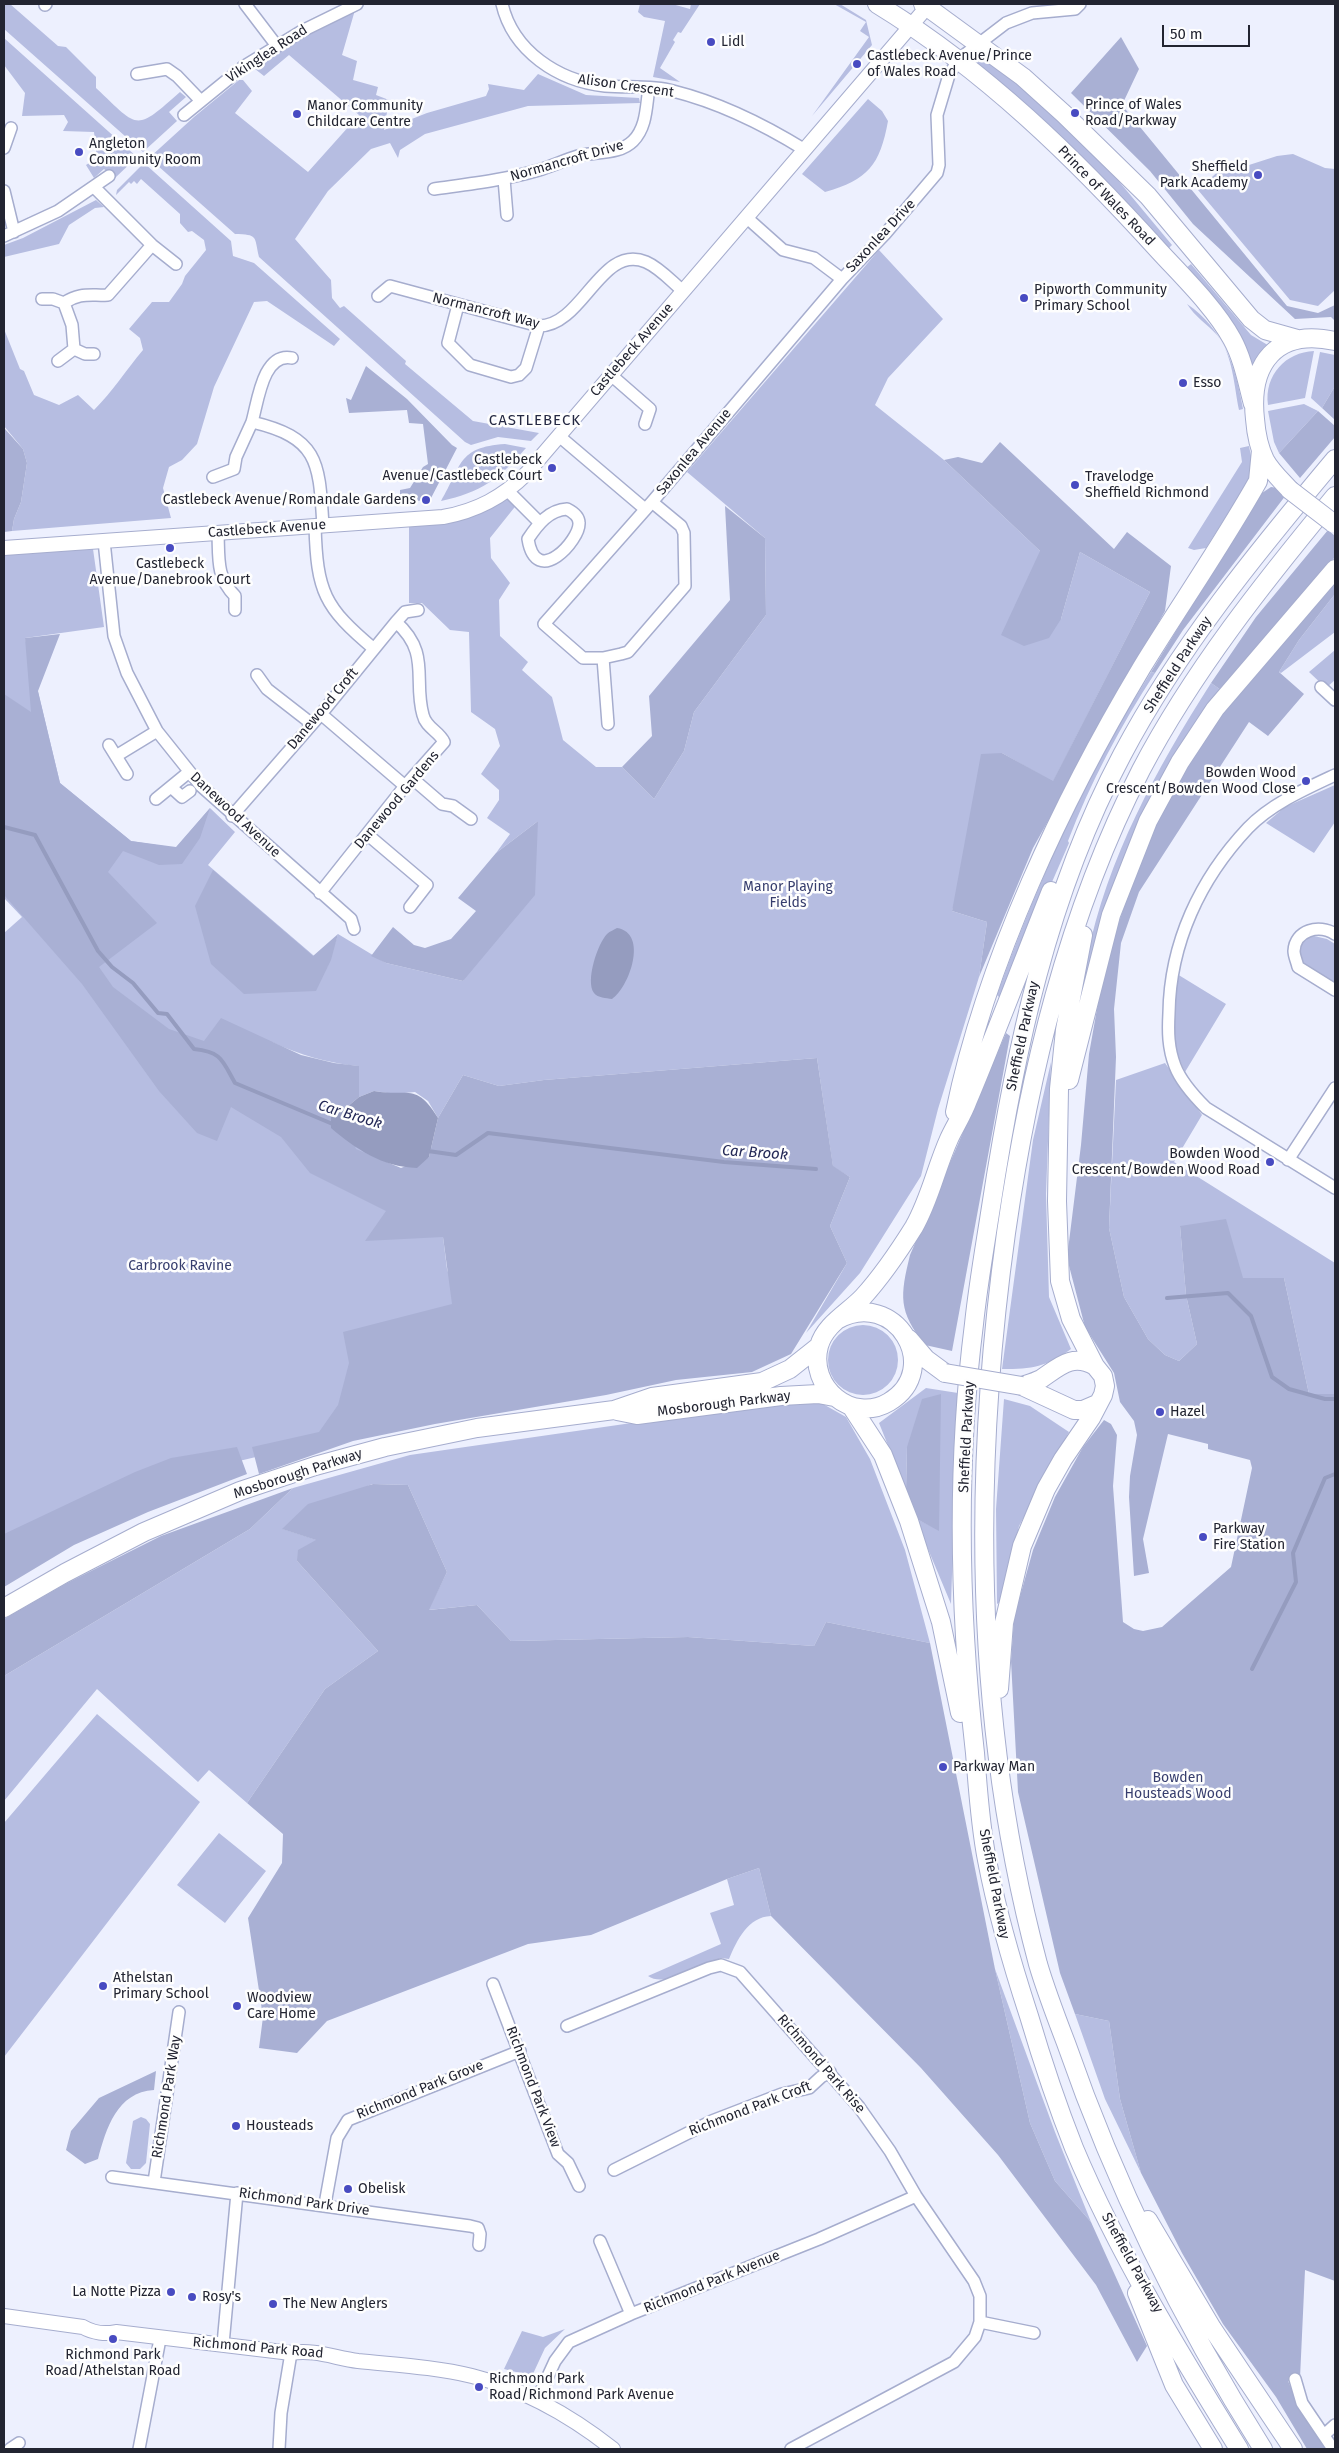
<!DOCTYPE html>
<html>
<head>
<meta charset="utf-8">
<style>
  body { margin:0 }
  #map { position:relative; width:1339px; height:2453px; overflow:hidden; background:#edf0fe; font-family:"Fira Sans",sans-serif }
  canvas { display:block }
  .frame { position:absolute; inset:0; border:5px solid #222431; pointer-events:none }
  .scale { position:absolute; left:1162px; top:25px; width:88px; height:22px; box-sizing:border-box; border:2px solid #222431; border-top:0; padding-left:6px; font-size:15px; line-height:18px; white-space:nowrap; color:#222431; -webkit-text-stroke:4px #fefefe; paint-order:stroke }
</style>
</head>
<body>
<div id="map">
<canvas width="1339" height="2453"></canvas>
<div class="frame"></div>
<div class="scale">50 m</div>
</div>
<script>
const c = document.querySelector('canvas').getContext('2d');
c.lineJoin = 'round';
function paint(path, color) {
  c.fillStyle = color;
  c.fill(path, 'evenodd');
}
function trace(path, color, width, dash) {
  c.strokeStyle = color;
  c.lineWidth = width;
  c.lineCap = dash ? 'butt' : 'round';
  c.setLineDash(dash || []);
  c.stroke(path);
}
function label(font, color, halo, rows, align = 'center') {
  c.font = font + ' "Fira Sans",sans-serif';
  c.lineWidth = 5;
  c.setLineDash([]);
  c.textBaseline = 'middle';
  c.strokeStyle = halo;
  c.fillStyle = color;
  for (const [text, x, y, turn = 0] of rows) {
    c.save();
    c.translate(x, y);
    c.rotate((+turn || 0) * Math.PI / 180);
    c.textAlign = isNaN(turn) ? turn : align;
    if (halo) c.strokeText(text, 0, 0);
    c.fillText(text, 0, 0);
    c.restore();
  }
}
const green = new Path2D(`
  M4,4H10L58,46L66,47L96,77V88C139,128 134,133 180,92L186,97L169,112L177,121L143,152L4,29Z
  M640,4H672L690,9L691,4H700L681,33L678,32L673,40L675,42L660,68L680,82L653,77L665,21L644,17L638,12Z
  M834,4H840L866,20L872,45L812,116L869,37L860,31L866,22Z
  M355,10L342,55L357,61L353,80L378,87L376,95L389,100L384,130L427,113L486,96L489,89L488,84L524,90L538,74L586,95L639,98L640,103L528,106L425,134L400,150L398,158L390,143L371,149L328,191L295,239L331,280L332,298L340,308L344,306L406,361L405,364L473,421L539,433L531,441L498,437L471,445L465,442L259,257C254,235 258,235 235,234L149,158L194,117L239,80H243L252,91L235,113L308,172L359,115L289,55L264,76L255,69L256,63L325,24Z
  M4,38L137,157L115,178L104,169L94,178L86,165L97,158L94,132L63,131L68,122L64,115L22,116L25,93L4,65Z
  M981,53L1010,75L1118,176L1117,179L1172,245L1168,249L1116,191L1110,188C1067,143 1024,101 974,63Z
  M868,99L882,111L888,121C880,165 868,180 825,192L802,174Z
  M1293,154L1325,168L1335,169V290L1318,306L1290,300L1198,190L1226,164L1249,165L1277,156Z
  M144,163L231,241L233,256L254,263L340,339L334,346L267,301L254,302L214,387L197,444L182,460L169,467L163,488L171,518L12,531L14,519L21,502L27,463L23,449L4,426V329L20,369L24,371L34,395L59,405L78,395L94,410C113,391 126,370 143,350L140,338L129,329L152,302H169L182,284L185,276L206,250L204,240L192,231L188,232L180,223V214L141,179L137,184L134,181L131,184L129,182L116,195L117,190Z
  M96,200L104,207L95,208L69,225L59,244L4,257V245L23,238Z
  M879,250L943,319L888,378L875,405L944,460L1040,551L1061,619L1080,552L1150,592L1053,782L1002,753L952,911L987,922L979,977L938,1109L921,1176L860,1273L806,1333L847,1263L830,1226L850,1177L833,1167L817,1058L544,1080L499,1086L463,1075L438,1118L428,1101L415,1092L394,1094L374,1091L359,1097L358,1066C327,1063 300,1055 272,1042L443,1237L447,1269L458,1303L351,1367L335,1438L210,1468L4,1562V933L22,917L4,898V555L93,549L104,627L25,638L60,783L131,841L176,848L210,808L235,832L208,865L327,967L338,934L386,963L463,981L538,821L496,853L510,834L487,818L499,800V790L481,774L500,746L495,729L471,712L469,632L450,630L422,603H409V526L510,495L518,503L490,538L491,558L510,583L499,600L500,636L528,662L522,670L552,697L563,740L596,767H622L654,799L684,751L694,712L766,615L765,538L687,472Z
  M1191,264L1251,335L1271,347L1254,369L1235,328L1185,269Z
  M1187,304C1224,329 1236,368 1243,409L1239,410C1234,386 1233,355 1217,335C1207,324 1195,317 1187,304Z
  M1314,351L1305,398L1268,405C1264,375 1286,352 1314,351Z
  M1320,352L1335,355V386L1322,408L1311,398Z
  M1304,404L1318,411L1279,453L1274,442L1268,411Z
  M505,444L526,448C499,479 482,492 441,501C462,466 457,447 505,444Z
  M1249,446L1253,466L1248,482L1206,548L1194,550L1188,548L1242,462L1240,448Z
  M1335,594V632L1281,673L1279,672L1299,640Z
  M1335,650V680L1326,688L1309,672Z
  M1151,672L1155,673C1121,725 1090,783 1068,841L1069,843L1001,999L997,995C1026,913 1060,834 1101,757C1116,727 1133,702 1151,672Z
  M1211,683L1221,690L1194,726L1083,999H1080C1078,987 1085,970 1087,958C1107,858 1157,768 1211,683Z
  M1335,785V822L1314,853L1266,823L1285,807Z
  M1314,936L1327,939L1335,944V985L1303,964L1299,950L1305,939Z
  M1177,974L1226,1004L1185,1072L1172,1043V1008Z
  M1051,1062L1046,1194L1049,1297L1071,1349C1046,1367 1033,1369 1002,1369L1033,1140Z
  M1165,1063L1202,1115L1174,1162L1335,1263V1394H1309L1284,1278L1243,1279L1180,1226L1186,1295L1197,1344L1179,1361L1165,1355L1148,1339L1124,1297L1109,1228L1116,1080Z
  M828 1360a35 35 0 1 1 70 0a35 35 0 1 1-70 0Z
  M926,1388L958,1393L951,1604L915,1518L939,1530L907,1447L906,1490L879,1423Z
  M1004,1399L1030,1406L1069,1432L1019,1526L1003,1600L997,1604L996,1509Z
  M777,1402L823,1404L846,1417L870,1459L905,1550L930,1643L826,1622L814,1646L688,1637L511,1641L477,1605L428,1610L447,1572L408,1485L372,1484L283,1529L317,1540L297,1561L378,1651L325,1689L247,1803L209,1770L198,1782L97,1689L4,1801V1676L250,1529L293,1488L410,1455Z
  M97,1714L200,1802L4,2057V1823Z
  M219,1833L266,1871L225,1923L177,1885Z
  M759,1868L771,1916C748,1917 737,1940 729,1959L721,1958C703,1966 664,1988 648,1976L721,1944L710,1913L734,1905L727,1879Z
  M995,1969L1055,2132L1091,2222L1055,2181L1030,2123Z
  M1075,2014L1109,2021L1120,2099L1141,2173L1105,2099Z
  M141,2117L146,2119L150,2124L146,2163L140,2169H131L126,2163L133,2121Z
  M565,2329L545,2348L532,2376L504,2369L522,2331L543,2337Z`);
const forest = new Path2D(`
  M1121,37L1139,69L1122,105L1287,306L1318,313L1335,305V321L1331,317L1295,319L1193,224L1150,171L1071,93Z
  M366,366L407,399L452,445L457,448L430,500L400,502V490L410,488L423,467L428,464L423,424L409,423L407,410L349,413L346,398L351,400Z
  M1335,386V420L1322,408Z
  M1318,411L1335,426V437L1300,478L1279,453Z
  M5,429L23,449L27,463L21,502L14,519L12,531L4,532Z
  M1000,442L1114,549L1127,532L1171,566L1165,611L1033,848L979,977L987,922L952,911L981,754L1002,753L1053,781L1150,592L1080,552L1061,619L1049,638L1024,646L1001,635L1040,551L944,460L958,457L982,463Z
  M1271,487L1278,488L1286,495L1183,630L1155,673L1151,672L1259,495Z
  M725,506L765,538L766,615L694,712L684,751L654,799L622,767L652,736L649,696L730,600Z
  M1328,530L1335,536V557L1221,690L1211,683L1256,617Z
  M1335,576V594L1299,640L1279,672L1304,694L1268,736L1249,722L1139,892L1121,943L1114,1009L1116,1057L1109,1228L1124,1297L1148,1339L1165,1355L1179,1361L1197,1344L1186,1295L1180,1226L1226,1219L1243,1278H1284L1309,1394H1335V2281L1305,2270L1300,2378L1288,2381L1301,2411L1327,2449H1307L1276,2397L1223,2324L1182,2253L1141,2173L1120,2099L1109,2021L1075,2014L1060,1973L1018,1792L1011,1661L1014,1618L1033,1550L1055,1497L1083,1447L1104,1420L1111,1424L1117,1435L1113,1486L1123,1622L1134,1629L1143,1631L1162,1627L1231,1567L1252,1468L1250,1460L1208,1449V1444L1168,1434L1143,1539L1149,1573L1134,1576L1129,1497L1130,1476L1137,1435L1134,1421L1120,1402L1114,1373L1085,1327L1067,1258L1081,1145L1089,1054L1100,992L1113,939L1136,873L1162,811L1183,772L1230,701Z
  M60,634L38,691L60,783L131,841L176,847L210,808L200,838L182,864L159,865L123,851L108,872L157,923L99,967L113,987L169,1029L204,1041L221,1018L301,1055L334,1063L359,1066V1097L341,1112L356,1149L401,1168L429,1157L438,1118L463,1075L499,1086L544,1080L817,1058L833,1166L850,1177L830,1226L847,1263L791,1354L752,1372L676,1380L606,1395L435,1424L353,1441L259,1474L252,1447L319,1432L338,1405L349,1363L343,1332L452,1304L443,1237L365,1241L386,1211L310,1173L281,1137L231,1107L217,1141L197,1133L159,1091L82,984L4,895V694L31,712L25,638Z
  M538,821L535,895L463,981L386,963L371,956L393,927L414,945L425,948L451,939L476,911L458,898L496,853Z
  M213,870L313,956L338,934L331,960L316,991L244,994L211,964L195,906Z
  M1006,1033L1010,1036L952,1351L925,1345C898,1311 900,1296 910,1255Z
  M941,1394L939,1531L915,1518L906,1490L907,1447L922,1399Z
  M237,1447L247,1474L148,1512L74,1545L4,1587V1534L135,1472L171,1458Z
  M373,1484L408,1485L447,1572L429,1610L477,1605L511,1641L688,1637L814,1646L826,1622L930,1643L995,1969L1030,2123L1055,2181L1091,2222L1147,2346L1137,2362L1096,2285L998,2155L921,2068L771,1916L759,1868L727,1879L591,1935L528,1944L327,2021L297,2053L259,2048L263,2017L248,1918L282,1863L283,1834L247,1803L325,1689L378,1651L297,1561L298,1550L316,1540L282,1529L308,1504Z
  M293,1488L250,1529L4,1676V1619L67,1583L161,1536Z
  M156,2071L154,2090C117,2092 106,2129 98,2159L85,2164L66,2150L71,2131L99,2098Z`);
const water = new Path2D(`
  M617,928C649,933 629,988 612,999C606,998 598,998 594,993C585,981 598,943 607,934C610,931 614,930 617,928Z
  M374,1091C409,1097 416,1082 438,1118L429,1157L417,1168C382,1167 356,1149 331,1128V1115L341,1112L359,1097Z`);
const stream = new Path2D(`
  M4,827L35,835L98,951L112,967L133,983L158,1013L167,1014L194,1049C222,1052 222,1060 235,1083L335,1125
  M428,1151L456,1155L488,1133L724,1162L816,1169
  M1167,1298L1228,1293L1251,1316L1272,1377L1289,1389L1325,1399H1335
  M1252,1669L1296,1582L1293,1553L1325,1478L1335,1474`);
const minor = new Path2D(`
  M245,4L277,46
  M502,4C513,51 558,81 605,86C628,88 651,85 673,91C721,103 763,124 805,150
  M45,5L46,4
  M137,74L167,69L177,76L201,101
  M184,115L243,67L302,31L357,4
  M4,148L11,128
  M504,179L507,215
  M94,187L152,245L176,264
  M434,189C469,184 505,180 539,170C552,166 565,160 578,156C596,151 619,155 633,141C647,127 646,106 649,88
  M4,191L14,232
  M746,217L783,250L814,258L842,279L885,234L937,173L939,165L937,115L949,75L959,59L1006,23L1032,13L1075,9L1080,4
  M4,236L58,211L109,176
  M378,296L390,286L539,326C583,326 601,243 646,262C660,268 672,282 683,291
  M42,299H53L64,303
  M458,305L448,343L470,365L511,377L519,375L526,368L539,326
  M94,354H85L74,349L72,325L64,303C80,292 91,296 108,295L152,245
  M292,358C263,352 258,401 252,422C320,438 319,463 323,526
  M58,361L74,349
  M611,375L650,409L645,424
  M559,436L645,509
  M213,477L234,469L236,457L252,422
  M508,491L540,523
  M652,502L681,526L684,533L685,586L628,652L621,654L603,658H583L544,624L652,502L842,279
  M567,509C573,512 579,516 579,523C580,540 536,589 528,539C538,524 549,510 567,509Z
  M315,526C317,592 324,607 374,649
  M218,533C219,558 216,577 235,596V610
  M104,541L114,636L127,673L157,731L201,786L351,919L354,929
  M603,658L608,724
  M257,675L267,689L312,724
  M1321,687L1335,700
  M321,714L405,786
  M109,745L127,774
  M116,756L157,731
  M1335,775C1305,789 1271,804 1248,828C1200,879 1170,943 1169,1013C1168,1031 1168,1048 1175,1066C1181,1082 1194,1096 1206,1108L1335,1188
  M413,779L442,804L453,806L471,819
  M171,787L182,797L190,791
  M156,799L189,772
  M232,816L321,714L396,622L405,612L418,610
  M368,835L427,885L410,907
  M320,893L405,786L444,742C439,731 426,728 423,715C413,680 431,653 396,622
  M1335,934C1319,924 1295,930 1294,951C1294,956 1297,962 1298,967L1335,990
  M1288,1160L1335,1088
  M493,1984L558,2154L568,2163L579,2186
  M567,2026L709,1968L721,1965L740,1972L859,2107L890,2151L916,2196L974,2281L980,2296V2322L975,2337L954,2362L791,2449
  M614,2170L712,2121L782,2094L809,2088L821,2077L830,2072
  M112,2177L470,2226L478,2228L480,2234L479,2245
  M154,2182L179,2012
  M325,2204L337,2138L348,2120L520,2051
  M600,2241L631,2314
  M980,2322L1034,2333
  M223,2344L237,2193
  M1295,2379L1302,2403L1333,2449
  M537,2400L555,2361L569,2342L631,2314L819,2239L916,2196
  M1324,2435L1335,2425
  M10,2449L19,2443
  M139,2449L160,2339
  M279,2449L281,2413L291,2353`);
const tertiary = new Path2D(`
  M4,548L443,517C477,511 503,497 527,473L927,7
  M4,2316L83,2327C93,2333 106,2334 116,2332L291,2353C314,2349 335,2358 358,2361C396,2365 435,2367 472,2376C524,2389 571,2416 613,2449`);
const trunk = new Path2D(`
  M877,4C985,70 1075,158 1160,252C1184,278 1215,308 1232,339C1243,359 1247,382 1253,404
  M923,4L1023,77L1064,114L1148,196L1251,319L1265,330L1297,339
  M1290,490C1281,480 1271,471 1265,460C1259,448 1256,432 1255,419C1249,364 1276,328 1335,341
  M1069,1080L1111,915L1148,821L1180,762L1215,709L1335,569
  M955,1112C986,961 1063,799 1142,667C1180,605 1222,545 1258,481L1261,450
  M837,1320C895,1287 944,1369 889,1402C852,1424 808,1387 819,1346C825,1324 848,1313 863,1297C882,1276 899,1251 914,1227C930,1199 936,1168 949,1139C955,1126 963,1114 968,1100C997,1031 1023,961 1051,891
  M909,1339L926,1359L945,1373
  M1022,1386C1028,1384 1035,1382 1041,1379C1059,1367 1072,1353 1095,1366
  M1022,1386L1074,1410H1083L1097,1404
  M851,1406L883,1455L909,1521L941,1622L960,1713
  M617,1411L637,1415L781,1396L818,1394L834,1397
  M4,1608L65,1573L144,1532L240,1491L315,1466L385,1447L477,1428L614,1410L652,1397L762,1382L790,1369L819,1346
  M999,1689L1004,1623L1022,1546L1046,1489L1063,1459L1091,1418L1103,1395L1105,1386L1103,1376L1095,1366L1071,1319L1060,1281L1057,1201L1059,1089L1065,1030L1083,935
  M1148,2220L1212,2328L1293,2449
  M1137,2293L1174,2385L1213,2449
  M1239,2449C1179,2352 1118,2253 1074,2148C1057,2105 1042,2060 1029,2016C1012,1964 997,1913 987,1860C980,1825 978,1789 975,1753C959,1611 956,1466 974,1324C978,1285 985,1246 991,1207C1015,1051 1047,896 1122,755C1179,647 1257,552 1335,459
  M1263,2449C1182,2321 1116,2187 1066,2043C1056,2017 1046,1991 1038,1964C974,1725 972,1477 1006,1233C1029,1074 1067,914 1141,770C1193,671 1264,582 1335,496`);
const trunkBridge = new Path2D(`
  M1290,490L1333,523
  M945,1373L1022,1386`);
const markers = [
  [711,42,5,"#484bc1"],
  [857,64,5,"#484bc1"],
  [1075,113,5,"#484bc1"],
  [297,114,5,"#484bc1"],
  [79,152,5,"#484bc1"],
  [1258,175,5,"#484bc1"],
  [1024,298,5,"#484bc1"],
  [1183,383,5,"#484bc1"],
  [552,468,5,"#484bc1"],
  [1075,485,5,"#484bc1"],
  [426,500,5,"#484bc1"],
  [170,548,5,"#484bc1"],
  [1306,781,5,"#484bc1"],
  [1270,1162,5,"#484bc1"],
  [1160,1412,5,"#484bc1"],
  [1203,1537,5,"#484bc1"],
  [943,1767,5,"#484bc1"],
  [103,1986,5,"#484bc1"],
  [237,2006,5,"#484bc1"],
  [236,2126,5,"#484bc1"],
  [348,2189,5,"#484bc1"],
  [171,2292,5,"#484bc1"],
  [192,2297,5,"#484bc1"],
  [273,2304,5,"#484bc1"],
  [113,2339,5,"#484bc1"],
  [479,2387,5,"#484bc1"]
];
const poiNames = [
  ["Lidl",721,42],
  ["Castlebeck Avenue/Prince",867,56],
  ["of Wales Road",867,72],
  ["Prince of Wales",1085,105],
  ["Road/Parkway",1085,121],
  ["Manor Community",307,106],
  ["Childcare Centre",307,122],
  ["Angleton",89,144],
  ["Community Room",89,160],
  ["Sheffield",1248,167,"right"],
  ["Park Academy",1248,183,"right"],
  ["Pipworth Community",1034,290],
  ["Primary School",1034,306],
  ["Esso",1193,383],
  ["Castlebeck",542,460,"right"],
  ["Avenue/Castlebeck Court",542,476,"right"],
  ["Travelodge",1085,477],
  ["Sheffield Richmond",1085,493],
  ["Castlebeck Avenue/Romandale Gardens",416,500,"right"],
  ["Castlebeck",170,564,"center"],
  ["Avenue/Danebrook Court",170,580,"center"],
  ["Bowden Wood",1296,773,"right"],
  ["Crescent/Bowden Wood Close",1296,789,"right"],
  ["Bowden Wood",1260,1154,"right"],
  ["Crescent/Bowden Wood Road",1260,1170,"right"],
  ["Hazel",1170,1412],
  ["Parkway",1213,1529],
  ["Fire Station",1213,1545],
  ["Parkway Man",953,1767],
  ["Athelstan",113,1978],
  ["Primary School",113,1994],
  ["Woodview",247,1998],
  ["Care Home",247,2014],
  ["Housteads",246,2126],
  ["Obelisk",358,2189],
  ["La Notte Pizza",161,2292,"right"],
  ["Rosy's",202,2297],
  ["The New Anglers",283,2304],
  ["Richmond Park",113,2355,"center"],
  ["Road/Athelstan Road",113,2371,"center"],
  ["Richmond Park",489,2379],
  ["Road/Richmond Park Avenue",489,2395]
];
const streetNames = [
  ["Vikinglea Road",267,54,-33],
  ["Alison Crescent",626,86,8],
  ["Normancroft Drive",567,161,-16],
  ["Prince of Wales Road",1106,196,46],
  ["Saxonlea Drive",881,236,-47],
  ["Normancroft Way",486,311,14],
  ["Castlebeck Avenue",632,350,-49],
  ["Saxonlea Avenue",694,452,-50],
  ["Castlebeck Avenue",267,529,-4],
  ["Sheffield Parkway",1178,665,-57],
  ["Danewood Croft",323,709,-50],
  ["Danewood Gardens",397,800,-50],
  ["Danewood Avenue",235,815,43],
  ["Sheffield Parkway",1023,1036,-78],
  ["Mosborough Parkway",724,1404,-7],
  ["Sheffield Parkway",967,1437,-87],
  ["Mosborough Parkway",298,1474,-18],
  ["Sheffield Parkway",994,1884,79],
  ["Richmond Park Rise",821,2064,49],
  ["Richmond Park View",533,2087,69],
  ["Richmond Park Grove",420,2090,-22],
  ["Richmond Park Way",167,2097,-81],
  ["Richmond Park Croft",750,2109,-21],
  ["Richmond Park Drive",304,2202,8],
  ["Sheffield Parkway",1132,2263,61],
  ["Richmond Park Avenue",712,2282,-22],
  ["Richmond Park Road",258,2348,5]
];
const parkNames = [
  ["Manor Playing",788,887],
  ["Fields",788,903],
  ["Carbrook Ravine",180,1266],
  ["Bowden",1178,1778],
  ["Housteads Wood",1178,1794]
];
const neighbourhoodNames = [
  ["CASTLEBECK",535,421]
];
const waterNames = [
  ["Car Brook",350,1115,17],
  ["Car Brook",755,1153,4]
];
paint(green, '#b6bde1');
paint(forest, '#a9b0d4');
paint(water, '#959cbf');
trace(stream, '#959cbf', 4);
trace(minor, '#a6adce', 14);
trace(tertiary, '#a6adce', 16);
trace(trunk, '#a6adce', 20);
trace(minor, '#fff', 11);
trace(tertiary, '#fff', 14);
trace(trunk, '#fff', 18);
trace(trunkBridge, '#a6adce', 20, []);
trace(trunkBridge, '#fff', 18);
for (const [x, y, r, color] of markers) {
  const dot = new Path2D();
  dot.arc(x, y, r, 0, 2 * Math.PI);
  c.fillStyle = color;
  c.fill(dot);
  trace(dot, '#fefefe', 2);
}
label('14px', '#222431', '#fefefe', poiNames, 'left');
label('14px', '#222431', '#fefefe', streetNames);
label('14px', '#373e6e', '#fefefe', parkNames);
c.letterSpacing = '1px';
label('15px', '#252943', '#fefefe', neighbourhoodNames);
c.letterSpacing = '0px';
label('italic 15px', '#232856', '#fefefe', waterNames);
</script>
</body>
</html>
